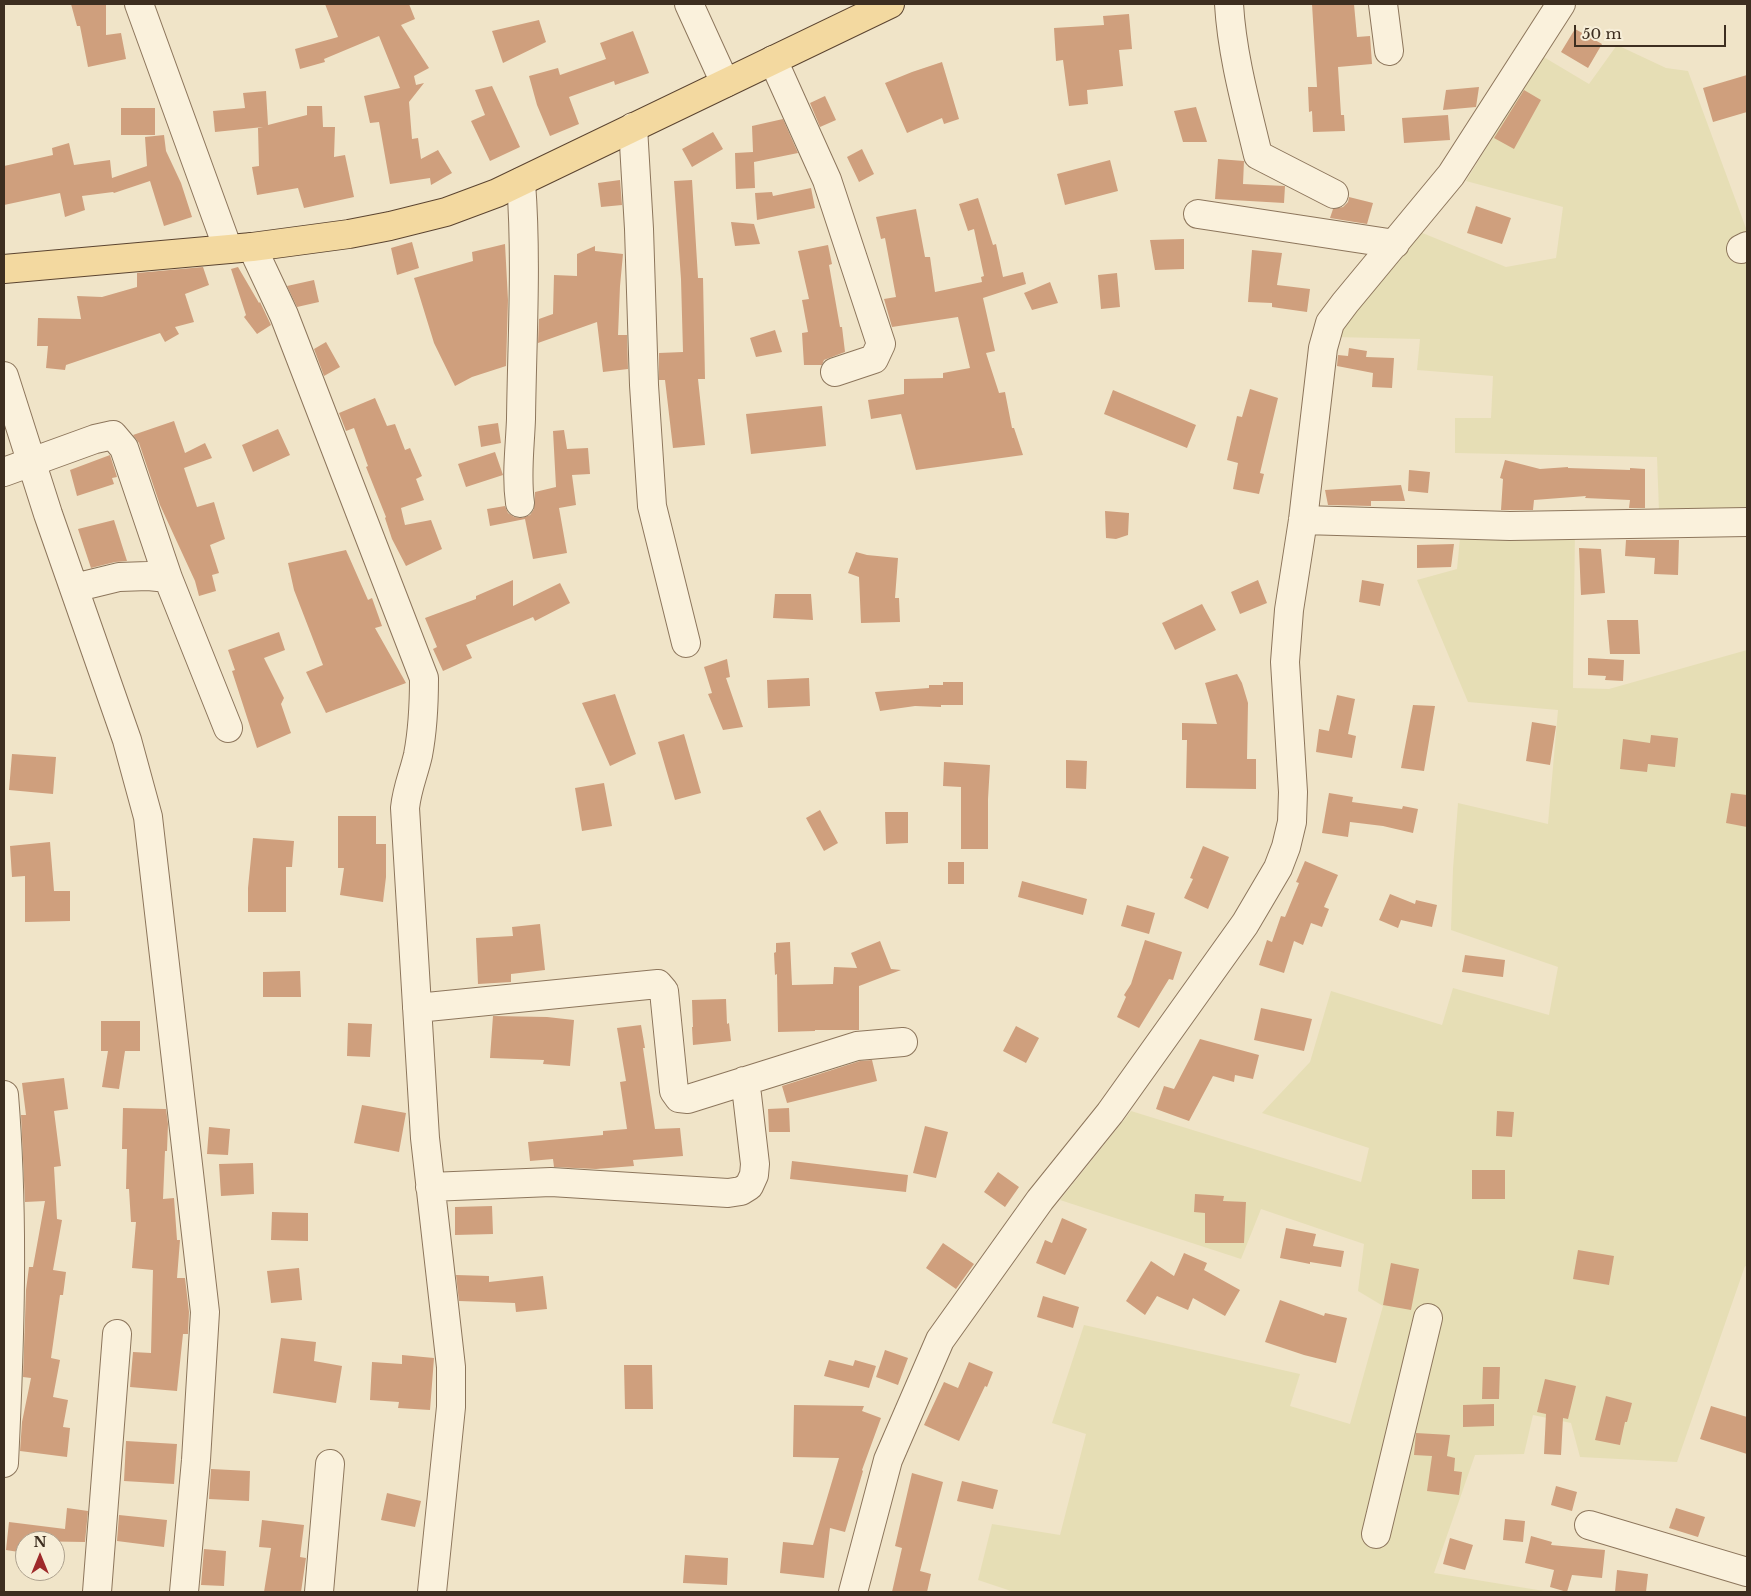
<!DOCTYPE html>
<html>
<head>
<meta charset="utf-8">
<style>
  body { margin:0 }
  #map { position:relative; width:1751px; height:1596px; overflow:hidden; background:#f0e4c8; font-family:"Libre Baskerville",serif }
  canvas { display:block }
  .frame { position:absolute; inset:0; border:5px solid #3d2e20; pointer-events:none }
  .north { position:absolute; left:15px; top:1531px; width:50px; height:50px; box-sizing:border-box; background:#f7eed8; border:1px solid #ada18e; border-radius:50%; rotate:0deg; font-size:14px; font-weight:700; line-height:20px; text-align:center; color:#3d2e20 }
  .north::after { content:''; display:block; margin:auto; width:18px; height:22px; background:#9e2a2b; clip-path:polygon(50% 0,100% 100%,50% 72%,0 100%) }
  .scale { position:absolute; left:1574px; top:25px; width:152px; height:22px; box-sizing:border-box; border:2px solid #3d2e20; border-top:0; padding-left:6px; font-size:15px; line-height:18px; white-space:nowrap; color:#3d2e20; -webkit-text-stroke:4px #f7eed8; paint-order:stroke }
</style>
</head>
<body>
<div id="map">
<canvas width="1751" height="1596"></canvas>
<div class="frame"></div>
<div class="north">N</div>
<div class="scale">50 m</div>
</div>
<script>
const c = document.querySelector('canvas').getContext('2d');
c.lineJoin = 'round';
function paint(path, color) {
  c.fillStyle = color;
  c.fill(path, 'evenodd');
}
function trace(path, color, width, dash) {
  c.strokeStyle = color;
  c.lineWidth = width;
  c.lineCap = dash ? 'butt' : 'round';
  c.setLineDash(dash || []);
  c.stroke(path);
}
const farmland = new Path2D(`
  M1617,45L1666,68L1688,71L1747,231V509L1659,511L1657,457L1455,453V418H1491L1493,376L1417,370L1420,339L1334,337L1420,232L1506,267L1556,258L1563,207L1466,181L1542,56L1589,84Z
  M1461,528H1575L1573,688L1609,689L1747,650V1267L1745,1266L1677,1462L1580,1457L1571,1423L1533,1415L1524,1454L1475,1455L1434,1573L1550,1592H1014L978,1580L992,1524L1060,1535L1086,1434L1052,1423L1084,1325L1300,1374L1290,1406L1350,1424L1383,1306L1358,1291L1364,1244L1261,1209L1241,1259L1060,1200L1131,1111L1361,1182L1369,1148L1262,1113L1310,1062L1331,991L1442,1025L1453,988L1549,1015L1558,967L1451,930L1453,869L1458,803L1548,824L1558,710L1468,702L1417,580L1457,569Z`);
const building = new Path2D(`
  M71,4H106V35L121,33L126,59L88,67L80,26H77Z
  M325,4H409L415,19L401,25L429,68L414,76L416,85L424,83L409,102L412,139L418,138L421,159L438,150L452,173L431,185L430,178L390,184L379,122L370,123L364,96L400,88L379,36L324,59L325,62L300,69L295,49L338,37Z
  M1312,4H1354L1357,37L1370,36L1372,64L1338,67L1341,115H1344L1345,131L1313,132L1312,111L1309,112L1308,87H1317Z
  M1129,14L1132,49L1119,50L1123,86L1087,90L1088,104L1069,106L1063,60L1056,61L1054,28L1104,25L1103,16Z
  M539,20L546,42L503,63L492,31Z
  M1575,29L1602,44L1588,68L1561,52Z
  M633,31L649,73L615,85L614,81L569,97L579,124L550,136L537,105L529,76L558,68L560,75L606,59L600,43Z
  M942,62L959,119L944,124L942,118L907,133L885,83L912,72Z
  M1747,75V112L1713,122L1703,88Z
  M492,86L520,147L490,161L471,121L485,115L475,90Z
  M1479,87L1476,107L1443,110L1446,90Z
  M1524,90L1541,100L1514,149L1494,138Z
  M266,91L268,125L307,115V106H322L323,127H335L334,157L345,155L354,197L304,208L298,188L257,195L252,167L259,166L258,128L263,127L215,132L213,111L245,108L243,93Z
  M825,96L836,120L820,127L810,103Z
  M1196,107L1207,142H1183L1174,111Z
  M121,108H155V135H121Z
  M1448,115L1450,140L1404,143L1402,118Z
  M783,119L798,153L754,162L755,188L736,189L735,153L753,152L752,126Z
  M713,132L723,149L692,167L682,149Z
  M164,135L166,151L181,183L192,217L164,226L150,181L114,193L113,192L82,196L85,210L65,217L60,193L4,205V166L53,155L52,148L69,143L74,165L110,160L112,178L147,166L145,137Z
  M862,149L874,174L859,182L847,157Z
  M1218,159L1244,161L1243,184L1285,186L1284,203L1215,199Z
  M1110,160L1118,191L1065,205L1057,174Z
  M620,180L622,205L601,207L598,183Z
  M692,180L698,278H703L705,379H698L705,445L673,448L665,380H659V353L683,352L681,279L674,181Z
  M811,188L815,208L757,220L755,193L772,192L773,196Z
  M1349,197L1373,203L1367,224L1330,218L1333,209L1343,207L1348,202Z
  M978,198L993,245L996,244L1003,277L1023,272L1026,284L983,298L995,351L986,353L999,393L1005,392L1012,428H1014L1023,455L916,470L901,414L871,419L868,400L904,394V379L943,378V373L970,368L958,317L892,327L884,299L896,297L885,238L881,239L876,217L916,209L925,257H930L935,292L982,282L981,277L984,276L974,229L968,231L959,204Z
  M1476,206L1511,218L1502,244L1467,233Z
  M731,222L754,224L760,244L735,246Z
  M1184,239V269L1155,270L1150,240Z
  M412,242L419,268L397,275L391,248Z
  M505,244L508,300L506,366L472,377L455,386L434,343L414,278L473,261L472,252Z
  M828,245L832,264L829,265L840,327H842L845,352L824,360L822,365H804L802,333L808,332L802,300L809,299L798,251Z
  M595,246V251L623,254L620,286L618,335H627L628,369L603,372L597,322L538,343L539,319L553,314L554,275L577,276V254Z
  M1252,250L1282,253L1277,285L1310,289L1307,312L1272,307V303L1248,302Z
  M203,267L209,285L185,294L194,322L175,327L179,334L165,342L160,333L66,365L65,370L46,368L48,346H37L38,318L81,319L77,296L102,297L137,287V273Z
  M238,267L259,303L260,302L271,325L257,334L244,317L246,315L231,269Z
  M1117,273L1120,307L1101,309L1098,275Z
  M314,280L319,302L297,307L287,286Z
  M1050,282L1058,303L1032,310L1024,293Z
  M775,330L782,352L756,357L750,338Z
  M326,342L340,367L324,376L314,349Z
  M1349,348L1367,351L1366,357L1394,358L1392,388L1372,387L1373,373L1337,366L1338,355L1348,356Z
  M1250,389L1278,398L1260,473L1264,474L1259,494L1233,489L1238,463L1227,460L1237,416L1242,417Z
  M1113,390L1196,425L1187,448L1104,414Z
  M375,398L387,426L395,424L405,450L410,448L422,476L416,479L424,500L401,508L405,525L431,520L442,549L406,566L392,539L385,518L386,517L366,467L368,466L354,428L346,431L339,413Z
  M822,406L826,446L751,454L746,414Z
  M174,421L185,453L205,443L212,458L184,468L197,507L214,502L225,539L210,545L219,573L212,575L216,591L199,596L195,581L160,505L139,443L133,435Z
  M498,423L501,443L481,447L478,426Z
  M278,429L290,455L253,472L242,445Z
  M564,430L567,449L588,448L590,474L572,475L576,505L559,508L567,553L533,559L525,519L490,526L487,509L505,506L508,513L514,517L522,518L530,515L534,509L535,492L556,487L553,431Z
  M495,452L503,475L466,487L458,464Z
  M110,455L117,477L112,478L114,484L77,496L70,470Z
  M1505,460L1540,469L1568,467V468L1630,470V468L1645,469V508H1629L1630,500L1585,498L1586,496L1534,500L1533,510H1501L1503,479L1500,478Z
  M1409,470L1430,472L1428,493L1408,491Z
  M1401,485L1405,501H1371V506L1328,505L1325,490Z
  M1105,511L1129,513L1128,535L1116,539L1106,538Z
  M114,520L127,561L115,562L91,568L78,529Z
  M1626,540H1679L1678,575L1654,574L1655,558L1625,556Z
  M1454,544L1451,567L1417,568V545Z
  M1579,548L1601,549L1605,593L1581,595Z
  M346,550L368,600L372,598L382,626L375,628L406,683L326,713L306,672L323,665L294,590L288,563Z
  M856,552L867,555L898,558L895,598H899L900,622L861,623L859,577L848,573Z
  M513,580V606L560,583L570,603L535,621L533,617L466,645L472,658L443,671L433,649L437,647L425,618L476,599V596Z
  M1258,580L1267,603L1240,614L1231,592Z
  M1362,580L1384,584L1380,606L1359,602Z
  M775,594H811L813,620L773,618Z
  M1202,604L1216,630L1175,650L1162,623Z
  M1607,620H1638L1640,654H1610Z
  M279,632L285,650L264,658L284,698L281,704L291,733L257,748L232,671L235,670L228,650Z
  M1588,658L1624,660L1623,681L1605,680L1606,676L1588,675Z
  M727,659L730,677L726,678L743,727L723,730L708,694L712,693L704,667Z
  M1237,674L1242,683L1248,703L1247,759H1256V789L1186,788L1187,740H1182V723L1217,724L1205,683Z
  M809,678L810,706L768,708L767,680Z
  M943,682H963V705H941V707L915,706L880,711L875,692L929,688V685H943Z
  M615,694L636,754L610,766L582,703Z
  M1337,695L1355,699L1348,734L1356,736L1352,758L1316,752L1319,729L1329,731Z
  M1413,705L1435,706L1424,771L1401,768Z
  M1532,722L1556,726L1550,765L1526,761Z
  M684,734L701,793L675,800L658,742Z
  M1651,735L1678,738L1675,767L1648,764L1647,772L1620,769L1623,739L1650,743Z
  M12,754L56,757L53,794L9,790Z
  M1066,760L1087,761L1086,789L1066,788Z
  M944,762L990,765L988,799V849H961V787L943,786Z
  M604,783L612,826L582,831L575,788Z
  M1329,793L1353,797L1352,802L1402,809L1403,806L1418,809L1413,833L1383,826L1350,822L1348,837L1322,833Z
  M1731,793L1747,795V827L1726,823Z
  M820,810L838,843L824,851L806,818Z
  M885,812H908V843L886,844Z
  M338,816H376V844H386V877L383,902L340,895L344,868H338Z
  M253,838L294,841L292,867H286V912H248V888Z
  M50,842L54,891H70V921L25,922V876L12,877L10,846Z
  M1203,846L1229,857L1208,909L1184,898L1193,879L1190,878Z
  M1305,861L1338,875L1324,907L1329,909L1322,927L1311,923L1303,945L1294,941L1284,973L1259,965L1267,940L1272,942L1281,916L1285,917L1299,883L1296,882Z
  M948,862H964V884H948Z
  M1022,881L1087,899L1083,915L1018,897Z
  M1390,894L1415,904L1416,900L1437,905L1432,927L1401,920L1398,928L1379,920Z
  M1127,905L1155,913L1149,934L1121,926Z
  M540,924L545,970L511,974V982L478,984L476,938L513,936L512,927Z
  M1145,940L1182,952L1173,980L1169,979L1139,1028L1117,1017L1126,997L1124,995L1131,984Z
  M880,941L891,969L901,970L859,986V1030H815V1031L778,1032L777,974L775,975L774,953L776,952V943L790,942L792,985L833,984L834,967L857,968L851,953Z
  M1465,955L1505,960L1503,977L1462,972Z
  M300,971L301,997H263V972Z
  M726,999L727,1024L729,1023L731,1041L693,1045L692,1027H693L692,1000Z
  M1261,1008L1312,1019L1304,1051L1254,1040Z
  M493,1016L547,1017L574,1020L570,1066L543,1064L544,1060L490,1058Z
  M101,1021H140V1051H125L119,1089L102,1087L108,1051H101Z
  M348,1023L372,1024L370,1057L347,1056Z
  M641,1025L645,1048H643L655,1129L680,1128L683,1156L633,1160L634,1166L596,1169L554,1167L553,1159L530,1161L528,1142L603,1135V1131L627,1129L620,1082L626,1081L617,1028Z
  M1016,1026L1039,1038L1026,1063L1003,1051Z
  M1200,1039L1259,1055L1253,1079L1235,1075L1234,1082L1213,1076L1189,1121L1156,1109L1164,1086L1174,1089Z
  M872,1060L877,1081L787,1103L782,1086L860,1061Z
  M64,1078L68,1109L54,1111L61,1166L54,1167L57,1219L62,1220L53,1270L66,1272L63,1295H60L51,1358L60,1360L53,1397L68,1400L63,1427L70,1428L67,1457L20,1451L22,1422L31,1378L23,1377L26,1290L29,1267H33L45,1201L25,1202L21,1115H26L22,1083Z
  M362,1105L406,1113L399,1152L354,1143Z
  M123,1108L166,1109L168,1124L167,1151H165L163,1199L174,1198L177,1240H180L177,1278H185L189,1312L188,1334H183L177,1391L130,1387L133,1352L151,1353L153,1270L132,1268L136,1222H131L129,1189H126L127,1149H122Z
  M789,1108L790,1132H769L768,1109Z
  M1497,1111L1514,1112L1512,1137L1496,1136Z
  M925,1126L948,1132L936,1178L913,1173Z
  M209,1127L230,1129L228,1155L207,1154Z
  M792,1161L908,1175L906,1192L790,1179Z
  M253,1163L254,1194L221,1196L219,1164Z
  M1472,1170H1505V1199H1472Z
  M998,1172L1019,1187L1005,1207L984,1192Z
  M1195,1194L1224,1196L1223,1201L1246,1202L1244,1243H1205V1213L1194,1212Z
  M492,1206L493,1234L455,1235V1207Z
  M272,1212L308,1213V1241L271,1240Z
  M1062,1218L1087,1229L1065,1275L1036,1263L1045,1240L1052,1243Z
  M1286,1228L1316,1234L1313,1246L1344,1251L1341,1267L1310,1262V1264L1280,1258Z
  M943,1243L974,1264L956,1289L926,1268Z
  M1578,1250L1614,1256L1609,1285L1573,1279Z
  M1184,1253L1207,1263L1204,1270L1240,1290L1225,1316L1193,1298L1188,1310L1157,1296L1145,1315L1126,1301L1151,1261L1174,1276Z
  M1391,1263L1419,1269L1411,1310L1383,1305Z
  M299,1268L302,1300L271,1303L267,1271Z
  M456,1275L489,1276V1282L543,1276L547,1309L516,1312L515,1303L459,1301Z
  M1043,1296L1079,1307L1073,1328L1037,1317Z
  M1280,1300L1324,1316L1325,1313L1347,1318L1336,1363L1304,1355L1265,1342Z
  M281,1338L316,1342L314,1361L342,1366L336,1403L273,1393Z
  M885,1350L908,1358L898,1385L876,1377Z
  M402,1355L434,1358L430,1410L398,1408L399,1402L370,1400L372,1362L402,1364Z
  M829,1360L853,1366L855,1360L876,1366L869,1388L824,1376Z
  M969,1362L993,1372L987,1387L985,1386L959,1441L924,1425L944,1382L958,1388Z
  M624,1365H652L653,1409H625Z
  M1483,1367H1500L1499,1399H1482Z
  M1545,1379L1576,1386L1568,1419L1563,1418L1561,1455L1544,1454L1546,1414L1537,1412Z
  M1606,1396L1632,1403L1627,1422H1625L1620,1445L1595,1440Z
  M1494,1404V1426L1463,1427V1405Z
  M794,1405L864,1406L862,1411L881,1418L862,1470L863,1471L845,1532L830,1528L824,1578L780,1573L783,1542L813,1545L839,1458L793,1457Z
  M1711,1406L1747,1417V1454L1700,1439Z
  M1416,1433L1450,1435L1447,1456L1455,1458L1454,1471L1462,1472L1459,1495L1427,1491L1432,1456L1414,1455Z
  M126,1441L177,1444L174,1484L124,1481Z
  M211,1469L250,1471L249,1501L209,1499Z
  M912,1473L943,1482L920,1571L931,1574L927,1592H892L902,1548L895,1546Z
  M962,1481L998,1490L993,1509L957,1501Z
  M1556,1486L1577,1492L1572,1511L1551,1505Z
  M387,1493L421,1501L415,1527L381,1520Z
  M67,1508L88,1511L85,1542L25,1541V1553L6,1550L9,1522L65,1529Z
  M1676,1508L1705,1517L1698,1537L1669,1528Z
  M119,1515L167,1520L164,1547L117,1541Z
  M1505,1519L1525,1521L1523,1542L1503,1540Z
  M262,1520L304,1525L300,1557L306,1558L301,1592H264L271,1548L259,1547Z
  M1531,1536L1552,1542L1551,1545L1605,1550L1602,1578L1572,1575L1567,1592L1550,1587L1554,1570L1525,1563Z
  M1450,1538L1473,1545L1465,1570L1443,1564Z
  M204,1549L226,1551L224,1586L201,1585Z
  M685,1555L728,1558L727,1585L683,1583Z
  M1617,1570L1648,1574L1646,1592H1615Z`);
const minor = new Path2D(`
  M139,4L228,249
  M689,4L725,83
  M1229,4C1232,55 1246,105 1258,155L1334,194
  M1383,4L1389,51
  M773,60L827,180L881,344L874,359L835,372
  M633,127L639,229L644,385L652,506L686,643
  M1198,214L1395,244
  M252,247L284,315L424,678C424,704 423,729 418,755C414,773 407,788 405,808L425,1138L451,1367V1407L432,1592
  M1741,249L1747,246
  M4,376L48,514L127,740L148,817L205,1312L196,1460L184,1592
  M4,472L95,439L113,435L124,448L168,578L228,728
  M520,503C516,475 520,447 521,419C522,340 527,261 521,182
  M1303,520L1510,526L1747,522
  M74,588L119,577L148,576L168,578
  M417,1008L658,984L664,991L674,1091L679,1098L688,1099L857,1046L903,1042
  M4,1095C14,1218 10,1340 4,1463
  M430,1187L551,1182L728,1193L741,1191L749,1186L754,1175L755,1164L747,1095L744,1081
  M1589,1525L1747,1572
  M1376,1534L1428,1318
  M97,1592L117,1334
  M319,1592L330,1464
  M853,1592L888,1460L940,1340L1040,1200L1110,1113L1245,924L1278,868L1286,847L1292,822L1293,792L1285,662L1289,610L1303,520L1323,348L1330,323L1345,303L1451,175L1561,4`);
const major = new Path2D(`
  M4,269L252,247L349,234L390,226L446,212L497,193L890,4`);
paint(farmland, '#e6deb5');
paint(building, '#cf9f7d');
trace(minor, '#8d765c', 30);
trace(major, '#5b4430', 30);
trace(minor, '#faf1dc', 28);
trace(major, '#f3d9a0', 28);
</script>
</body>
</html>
